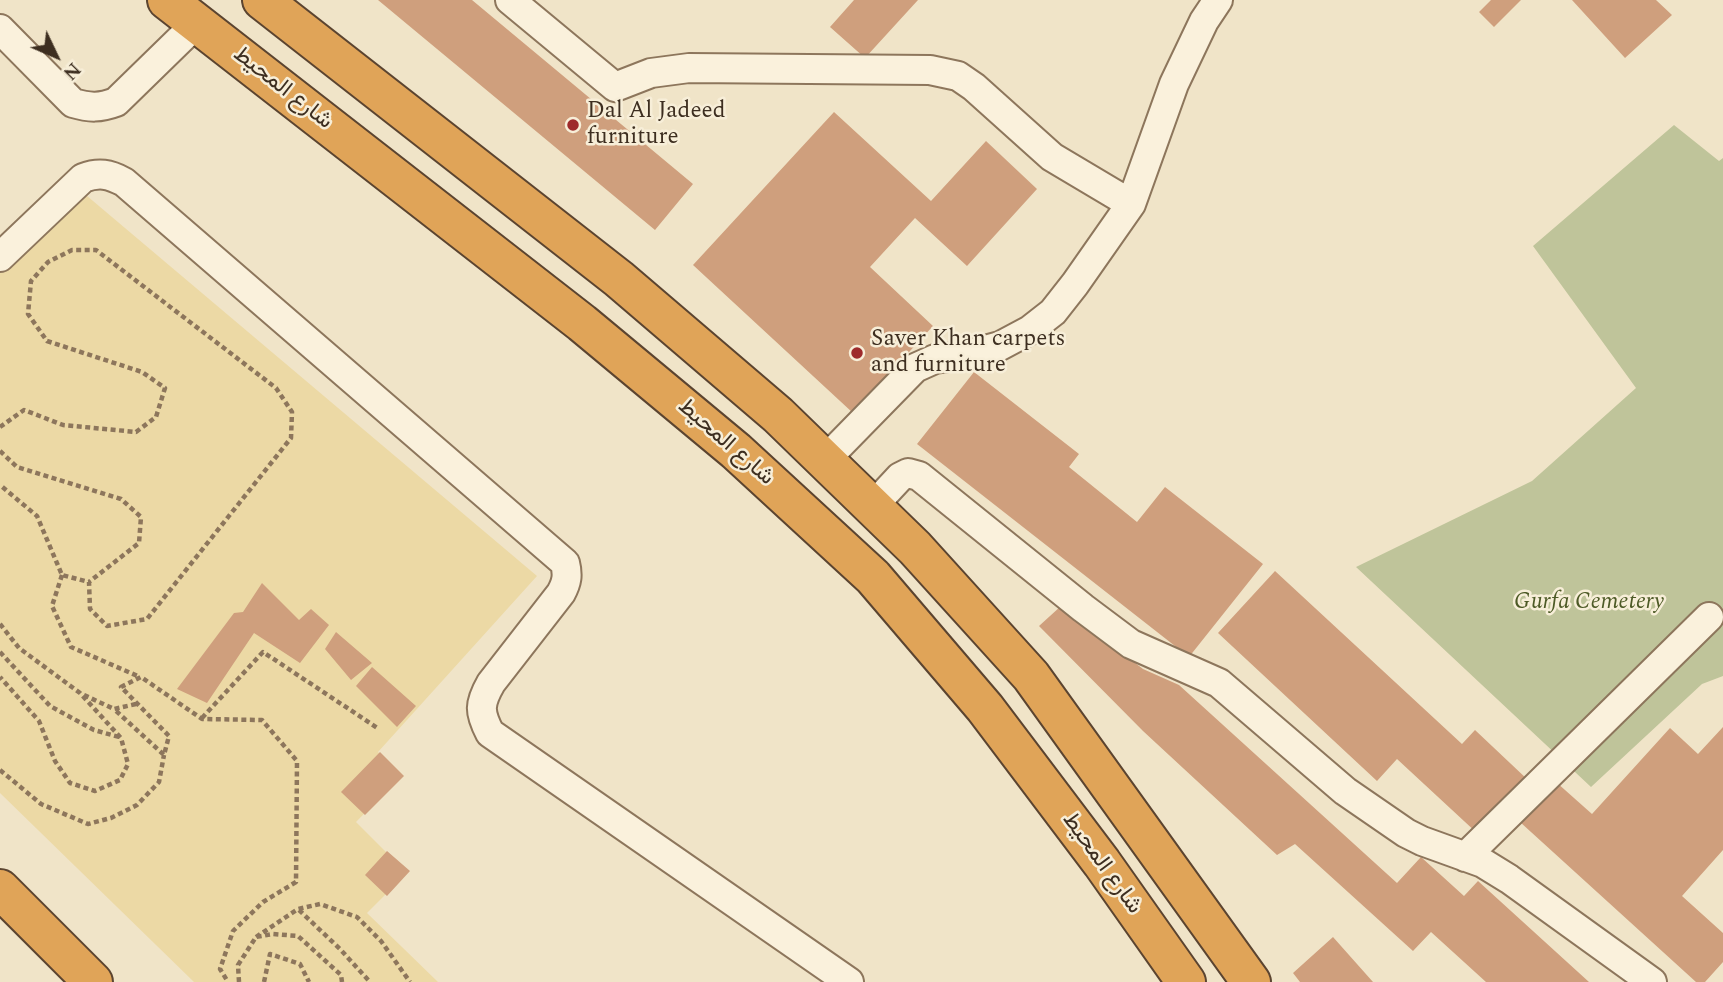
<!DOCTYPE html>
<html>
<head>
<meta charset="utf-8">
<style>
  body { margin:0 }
  #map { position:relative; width:1723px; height:982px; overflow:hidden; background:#f0e4c8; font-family:Spectral,serif }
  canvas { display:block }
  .north { position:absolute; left:21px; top:21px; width:70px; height:70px; -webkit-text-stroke:5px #f7eed8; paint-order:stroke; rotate:134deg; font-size:19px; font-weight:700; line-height:28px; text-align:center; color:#3d2e20 }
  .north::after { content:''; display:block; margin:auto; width:24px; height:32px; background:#3d2e20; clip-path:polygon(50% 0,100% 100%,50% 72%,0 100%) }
</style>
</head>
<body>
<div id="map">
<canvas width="1723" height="982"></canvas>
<div class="north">N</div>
</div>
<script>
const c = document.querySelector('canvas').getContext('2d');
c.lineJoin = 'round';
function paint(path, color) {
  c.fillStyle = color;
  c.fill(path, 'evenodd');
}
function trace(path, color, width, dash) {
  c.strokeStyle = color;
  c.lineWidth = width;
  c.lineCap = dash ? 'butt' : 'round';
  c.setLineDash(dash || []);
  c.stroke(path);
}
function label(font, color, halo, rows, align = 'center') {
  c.font = font + ' Spectral,Vazirmatn,serif';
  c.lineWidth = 5;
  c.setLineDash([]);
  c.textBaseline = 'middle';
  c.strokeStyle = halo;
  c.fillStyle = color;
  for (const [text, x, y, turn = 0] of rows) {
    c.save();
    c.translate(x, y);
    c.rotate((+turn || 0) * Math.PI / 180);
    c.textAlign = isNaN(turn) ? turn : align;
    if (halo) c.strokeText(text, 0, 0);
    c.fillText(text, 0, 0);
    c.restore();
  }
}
const sand = new Path2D(`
  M80,190L537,576L378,752L401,776L356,822L386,852V894L367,913L438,982H194L0,793V271Z`);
const cemetery = new Path2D(`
  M1674,125L1719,161L1723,158V676L1702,684L1591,787L1356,567L1532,481L1636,388L1533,246Z`);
const building = new Path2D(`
  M378,0H472L693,184L655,230Z
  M854,0H918L865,58L830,27Z
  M1491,0H1521L1494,27L1479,12Z
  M1572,0H1656L1672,15L1625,58Z
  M834,112L931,201L986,141L1037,189L967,266L915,218L870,267L933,326L853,413L693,265Z
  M974,372L1079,454L1069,467L1137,522L1165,487L1263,564L1189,657L917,444Z
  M1275,571L1462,744L1475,730L1528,780L1478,834L1397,759L1377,781L1218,633Z
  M262,583L299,620L311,609L329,625L300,663L254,633L207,703L177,689L234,613L243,612Z
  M1061,606L1143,669L1179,685L1397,883L1421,857L1464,896L1478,881L1589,982H1486L1431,932L1413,951L1295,844L1277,855L1143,731L1039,626Z
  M336,632L372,663L351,680L325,649Z
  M372,667L416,706L397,727L356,686Z
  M1723,727V850L1682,896L1723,933V962L1705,982H1696L1520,822L1556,782L1592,814L1670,728L1698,754Z
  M380,752L404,776L365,815L341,792Z
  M387,851L410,871L387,896L365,875Z
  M1333,937L1373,982H1300L1293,973Z`);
const path = new Path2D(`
  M0,427L24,410L63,425L136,432L156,417L165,388L142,372L47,341L28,314L31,281L48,262L72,250H96L276,388L292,412L291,438L147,619L107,626L90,609L89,582L62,575L37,516L0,485
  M0,451L17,467L121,499L141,517L139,543L89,582
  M62,575L52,606L71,647L140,677
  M0,624L19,648L80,693L121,738L128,764L120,780L95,791L70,783L55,761L39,721L0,677
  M0,652L50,706L94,730L119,737
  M84,695L114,709
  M136,704L114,709L164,755L169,736L121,687L141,677L202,719L262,720L297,761L296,882L263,902L233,931L220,969L228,982
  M202,718L263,652L379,729
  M0,770L41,804L88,824L111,818L137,805L159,782L164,755
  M299,910L340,949L370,982
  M256,937L298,909L320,904L357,917L381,941L410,982
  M239,982L238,965L256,937L273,934L298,936L341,975L342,982
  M264,982L270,954L300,964L309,982`);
const minor = new Path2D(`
  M510,0L615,87L651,73L689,68L930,70L958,76L974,87L1052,157L1131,204
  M0,29L73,103C90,108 100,108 116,102L197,23
  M0,257L83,178C99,172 109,174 124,182L565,563C568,575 567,582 561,593L491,683C479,704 479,712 490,733L849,982
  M825,460L915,368L935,359L970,354L1000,346L1030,330L1053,312L1075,284L1131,204L1174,84L1204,21L1218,0
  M873,506L900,477L908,473L919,476L1083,608L1131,644L1219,683L1345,791L1406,833L1422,841L1483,863L1509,879L1652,982
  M1465,857L1709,617`);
const highway = new Path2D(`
  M167,0L582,323L736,451L873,577L985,708L1102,863L1186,982
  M262,0L619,279L778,415L915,548L1031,676L1251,982
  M0,889L93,982`);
const markers = [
  [573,125,7,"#9e2a2b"],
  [857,353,7,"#9e2a2b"]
];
const streetNames = [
  ["شارع المحيط",282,89,38],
  ["شارع المحيط",725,443,41],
  ["شارع المحيط",1101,864,54]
];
const poiNames = [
  ["Dal Al Jadeed",587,112],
  ["furniture",587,138],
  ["Saver Khan carpets",871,340],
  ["and furniture",871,366]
];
const parkNames = [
  ["Gurfa Cemetery",1589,603]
];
paint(sand, '#ecd9a5');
paint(cemetery, '#bfc49a');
paint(building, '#cf9f7d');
trace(minor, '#8d765c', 32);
trace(highway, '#5b4430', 42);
trace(path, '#8d765c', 4.5, [5, 3.5]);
trace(minor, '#faf1dc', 28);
trace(highway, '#e0a458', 38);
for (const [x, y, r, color] of markers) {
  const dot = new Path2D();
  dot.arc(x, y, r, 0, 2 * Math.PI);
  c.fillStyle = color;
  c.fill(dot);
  trace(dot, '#f7eed8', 2.5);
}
label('23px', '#3d2e20', '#f7eed8', streetNames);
label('23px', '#3d2e20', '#f7eed8', poiNames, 'left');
label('italic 23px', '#4d5a26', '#f7eed8', parkNames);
</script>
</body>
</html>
